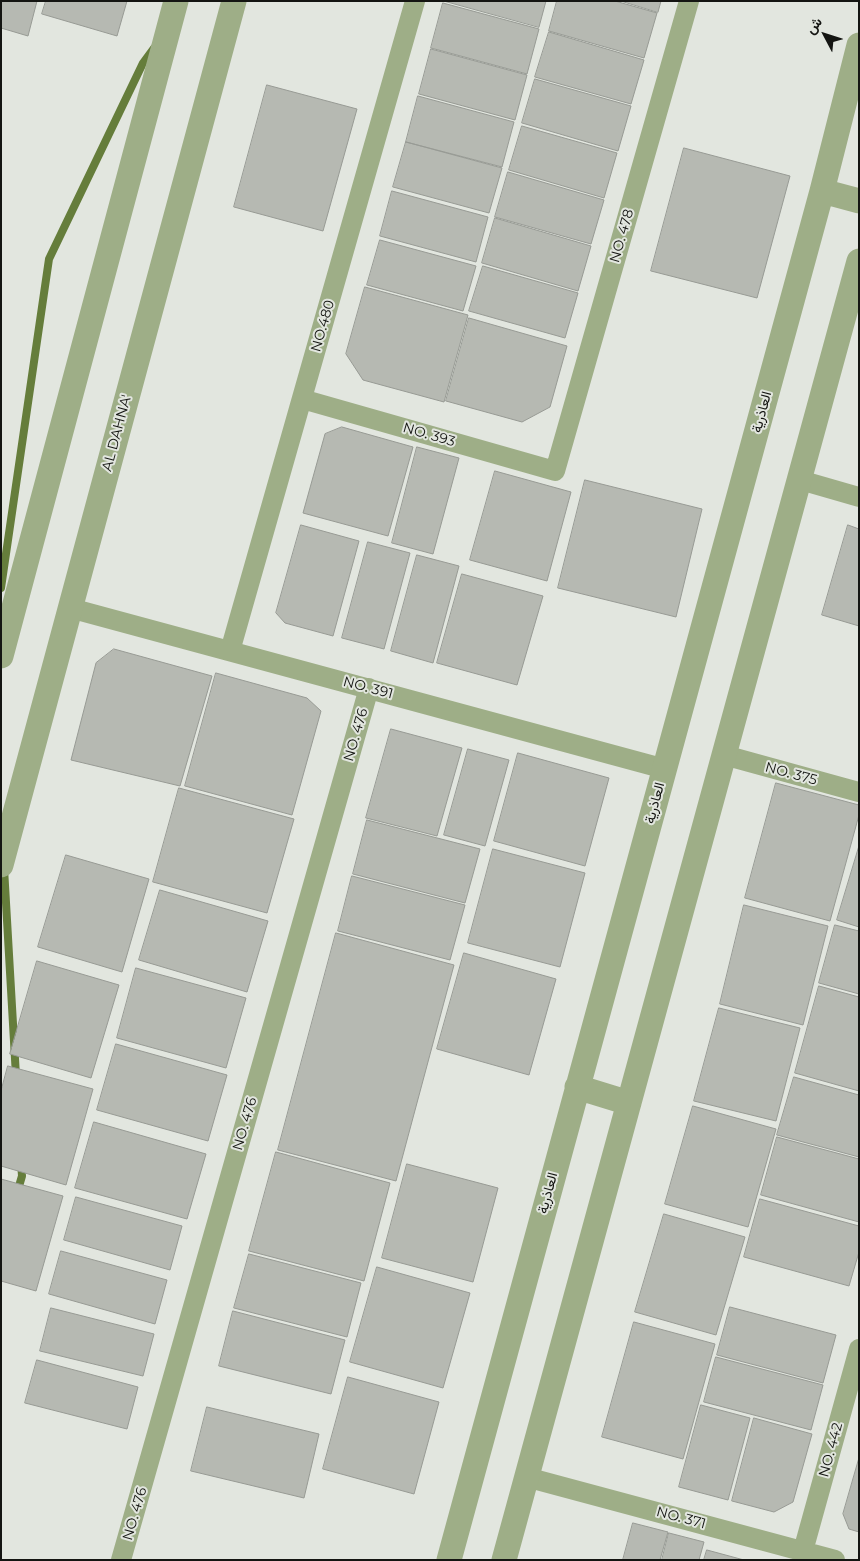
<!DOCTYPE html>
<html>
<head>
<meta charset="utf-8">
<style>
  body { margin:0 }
  #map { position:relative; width:860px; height:1561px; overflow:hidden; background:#e2e6df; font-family:Montserrat,Vazirmatn,sans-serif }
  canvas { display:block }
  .frame { position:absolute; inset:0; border:2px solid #141512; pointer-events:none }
  .north { position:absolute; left:800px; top:10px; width:50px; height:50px; -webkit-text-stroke:4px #e2e6df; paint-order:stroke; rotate:310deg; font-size:14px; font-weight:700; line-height:20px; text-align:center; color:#141512 }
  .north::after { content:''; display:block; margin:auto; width:18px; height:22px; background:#141512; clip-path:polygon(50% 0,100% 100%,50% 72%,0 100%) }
</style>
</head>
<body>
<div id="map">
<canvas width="860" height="1561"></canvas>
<div class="frame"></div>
<div class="north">ش</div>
</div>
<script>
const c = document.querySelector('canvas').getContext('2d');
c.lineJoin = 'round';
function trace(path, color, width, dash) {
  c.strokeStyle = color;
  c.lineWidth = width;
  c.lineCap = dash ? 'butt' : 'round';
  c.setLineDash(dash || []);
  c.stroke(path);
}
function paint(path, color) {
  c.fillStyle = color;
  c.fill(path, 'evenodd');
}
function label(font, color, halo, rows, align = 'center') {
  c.font = font + ' Montserrat,Vazirmatn,sans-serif';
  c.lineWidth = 4;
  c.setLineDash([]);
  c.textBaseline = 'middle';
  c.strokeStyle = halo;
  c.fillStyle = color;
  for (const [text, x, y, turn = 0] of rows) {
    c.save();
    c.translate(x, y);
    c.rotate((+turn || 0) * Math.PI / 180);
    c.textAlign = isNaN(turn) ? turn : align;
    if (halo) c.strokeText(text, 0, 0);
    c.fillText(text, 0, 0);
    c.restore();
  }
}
const stream = new Path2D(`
  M1,588L49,259L143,63L154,48
  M4,868L16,1076
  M17,1193L22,1176L21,1162`);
const building = new Path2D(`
  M1,1H37L28,36L1,28Z
  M46,1H127L117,36L42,14Z
  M444,1H546L539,27Z
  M557,1H615L657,13L644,58L549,31Z
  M621,1H661L658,12Z
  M443,3L539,29L527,74L431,48Z
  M549,32L644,60L631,104L535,77Z
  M431,49L527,75L515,120L419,94Z
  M535,79L631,106L618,151L522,123Z
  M267,85L357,109L323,231L234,207Z
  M418,96L514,122L502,167L406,142Z
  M522,126L617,153L604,198L509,170Z
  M406,142L502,168L489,213L393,187Z
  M684,148L790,176L757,298L651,271Z
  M508,172L604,200L591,244L495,217Z
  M392,191L488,217L476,262L380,236Z
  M495,218L591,246L578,291L482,263Z
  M380,240L476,266L463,311L367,285Z
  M483,266L578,293L565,338L469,311Z
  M365,287L468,315L444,402L363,380L346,354Z
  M469,318L567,346L550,407L522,422L446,401Z
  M342,427L413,447L388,536L303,513L325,434Z
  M417,447L459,458L433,554L392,543Z
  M495,471L571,492L547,581L470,560Z
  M585,480L702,509L676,617L558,588Z
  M301,525L359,541L333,636L285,623L276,613Z
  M848,525L859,529V626L822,615Z
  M368,542L410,553L384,649L342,638Z
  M417,555L459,566L433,663L391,651Z
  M462,574L543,596L517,685L437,663Z
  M114,649L212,676L180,786L71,760L96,663Z
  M216,673L307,698L321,711L292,815L185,786Z
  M391,729L462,748L437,836L366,818Z
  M468,749L509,760L485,846L444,835Z
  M518,753L609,778L585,866L494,841Z
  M776,783L859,805V815L830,921L745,898Z
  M179,788L294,819L267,913L153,882Z
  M367,820L480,849L465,903L353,874Z
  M859,846V927L837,920Z
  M493,849L585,873L560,967L468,943Z
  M66,855L149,879L122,972L38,947Z
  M352,876L465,905L450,960L338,931Z
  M160,890L268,921L247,992L139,960Z
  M744,905L828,926L803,1025L720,1004Z
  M835,925L859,931V994L819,983Z
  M336,933L454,965L396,1181L278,1150Z
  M464,953L556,979L529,1075L437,1049Z
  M37,961L119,985L91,1078L10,1054Z
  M136,968L246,998L226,1068L117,1038Z
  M819,986L859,997V1091L795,1073Z
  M719,1008L800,1028L776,1121L694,1101Z
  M116,1044L227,1075L208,1141L97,1110Z
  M8,1066L93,1089L66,1185L1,1166V1091Z
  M794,1077L859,1095V1157L777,1135Z
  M693,1106L776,1129L748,1227L665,1204Z
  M94,1122L206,1154L187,1219L75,1188Z
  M777,1137L859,1159V1222L761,1195Z
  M276,1152L390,1183L364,1281L249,1251Z
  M407,1164L498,1188L473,1282L382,1258Z
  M1,1179L63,1196L36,1291L1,1281Z
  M76,1197L182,1226L170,1270L64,1240Z
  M760,1199L859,1226V1252L849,1286L744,1257Z
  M664,1214L745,1237L716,1335L635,1312Z
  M61,1251L167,1280L155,1324L49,1294Z
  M249,1254L361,1283L347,1337L234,1308Z
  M377,1267L470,1293L443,1388L350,1362Z
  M730,1307L836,1335L823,1383L717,1355Z
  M51,1308L154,1334L143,1376L40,1351Z
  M233,1311L345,1340L331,1394L219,1366Z
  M634,1322L715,1344L683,1459L602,1437Z
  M716,1357L823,1385L811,1430L704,1402Z
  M37,1360L138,1387L127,1429L25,1403Z
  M348,1377L439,1402L414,1494L323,1469Z
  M701,1405L750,1418L728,1500L679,1487Z
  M207,1407L319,1434L304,1498L191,1471Z
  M754,1418L812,1434L793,1502L774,1512L732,1501Z
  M859,1458V1532L849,1529L843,1514Z
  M633,1523L668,1532L660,1560H623Z
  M669,1533L704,1542L699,1560H662Z
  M707,1550L744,1560H704Z`);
const minor = new Path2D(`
  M302,399L555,471L689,1
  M800,480L859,497
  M70,608L665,769
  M230,651L415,1
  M724,755L859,792
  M526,1477L835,1560
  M803,1551L859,1349
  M121,1560L369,688`);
const tertiary = new Path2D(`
  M822,191L859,201
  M1,656L176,1
  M1,865L234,1
  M577,1087L629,1103
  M449,1560L822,191L859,45
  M504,1560L859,261`);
const streetNames = [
  ["NO. 478",622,236,-74],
  ["NO.480",323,326,-74],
  ["العاذرية",762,412,-75],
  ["AL DAHNA'",117,433,-75],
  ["NO. 393",429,435,16],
  ["NO. 391",368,688,15],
  ["NO. 476",356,735,-74],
  ["NO. 375",791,774,15],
  ["العاذرية",655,803,-75],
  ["NO. 476",245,1124,-74],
  ["العاذرية",548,1193,-75],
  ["NO. 442",831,1450,-75],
  ["NO. 476",135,1514,-74],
  ["NO. 371",681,1518,15]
];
trace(stream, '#657d3b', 8);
paint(building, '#b6b9b2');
trace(building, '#979a94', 1);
trace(minor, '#9eae87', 20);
trace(tertiary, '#9eae87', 25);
label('14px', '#141512', '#e2e6df', streetNames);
</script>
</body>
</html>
